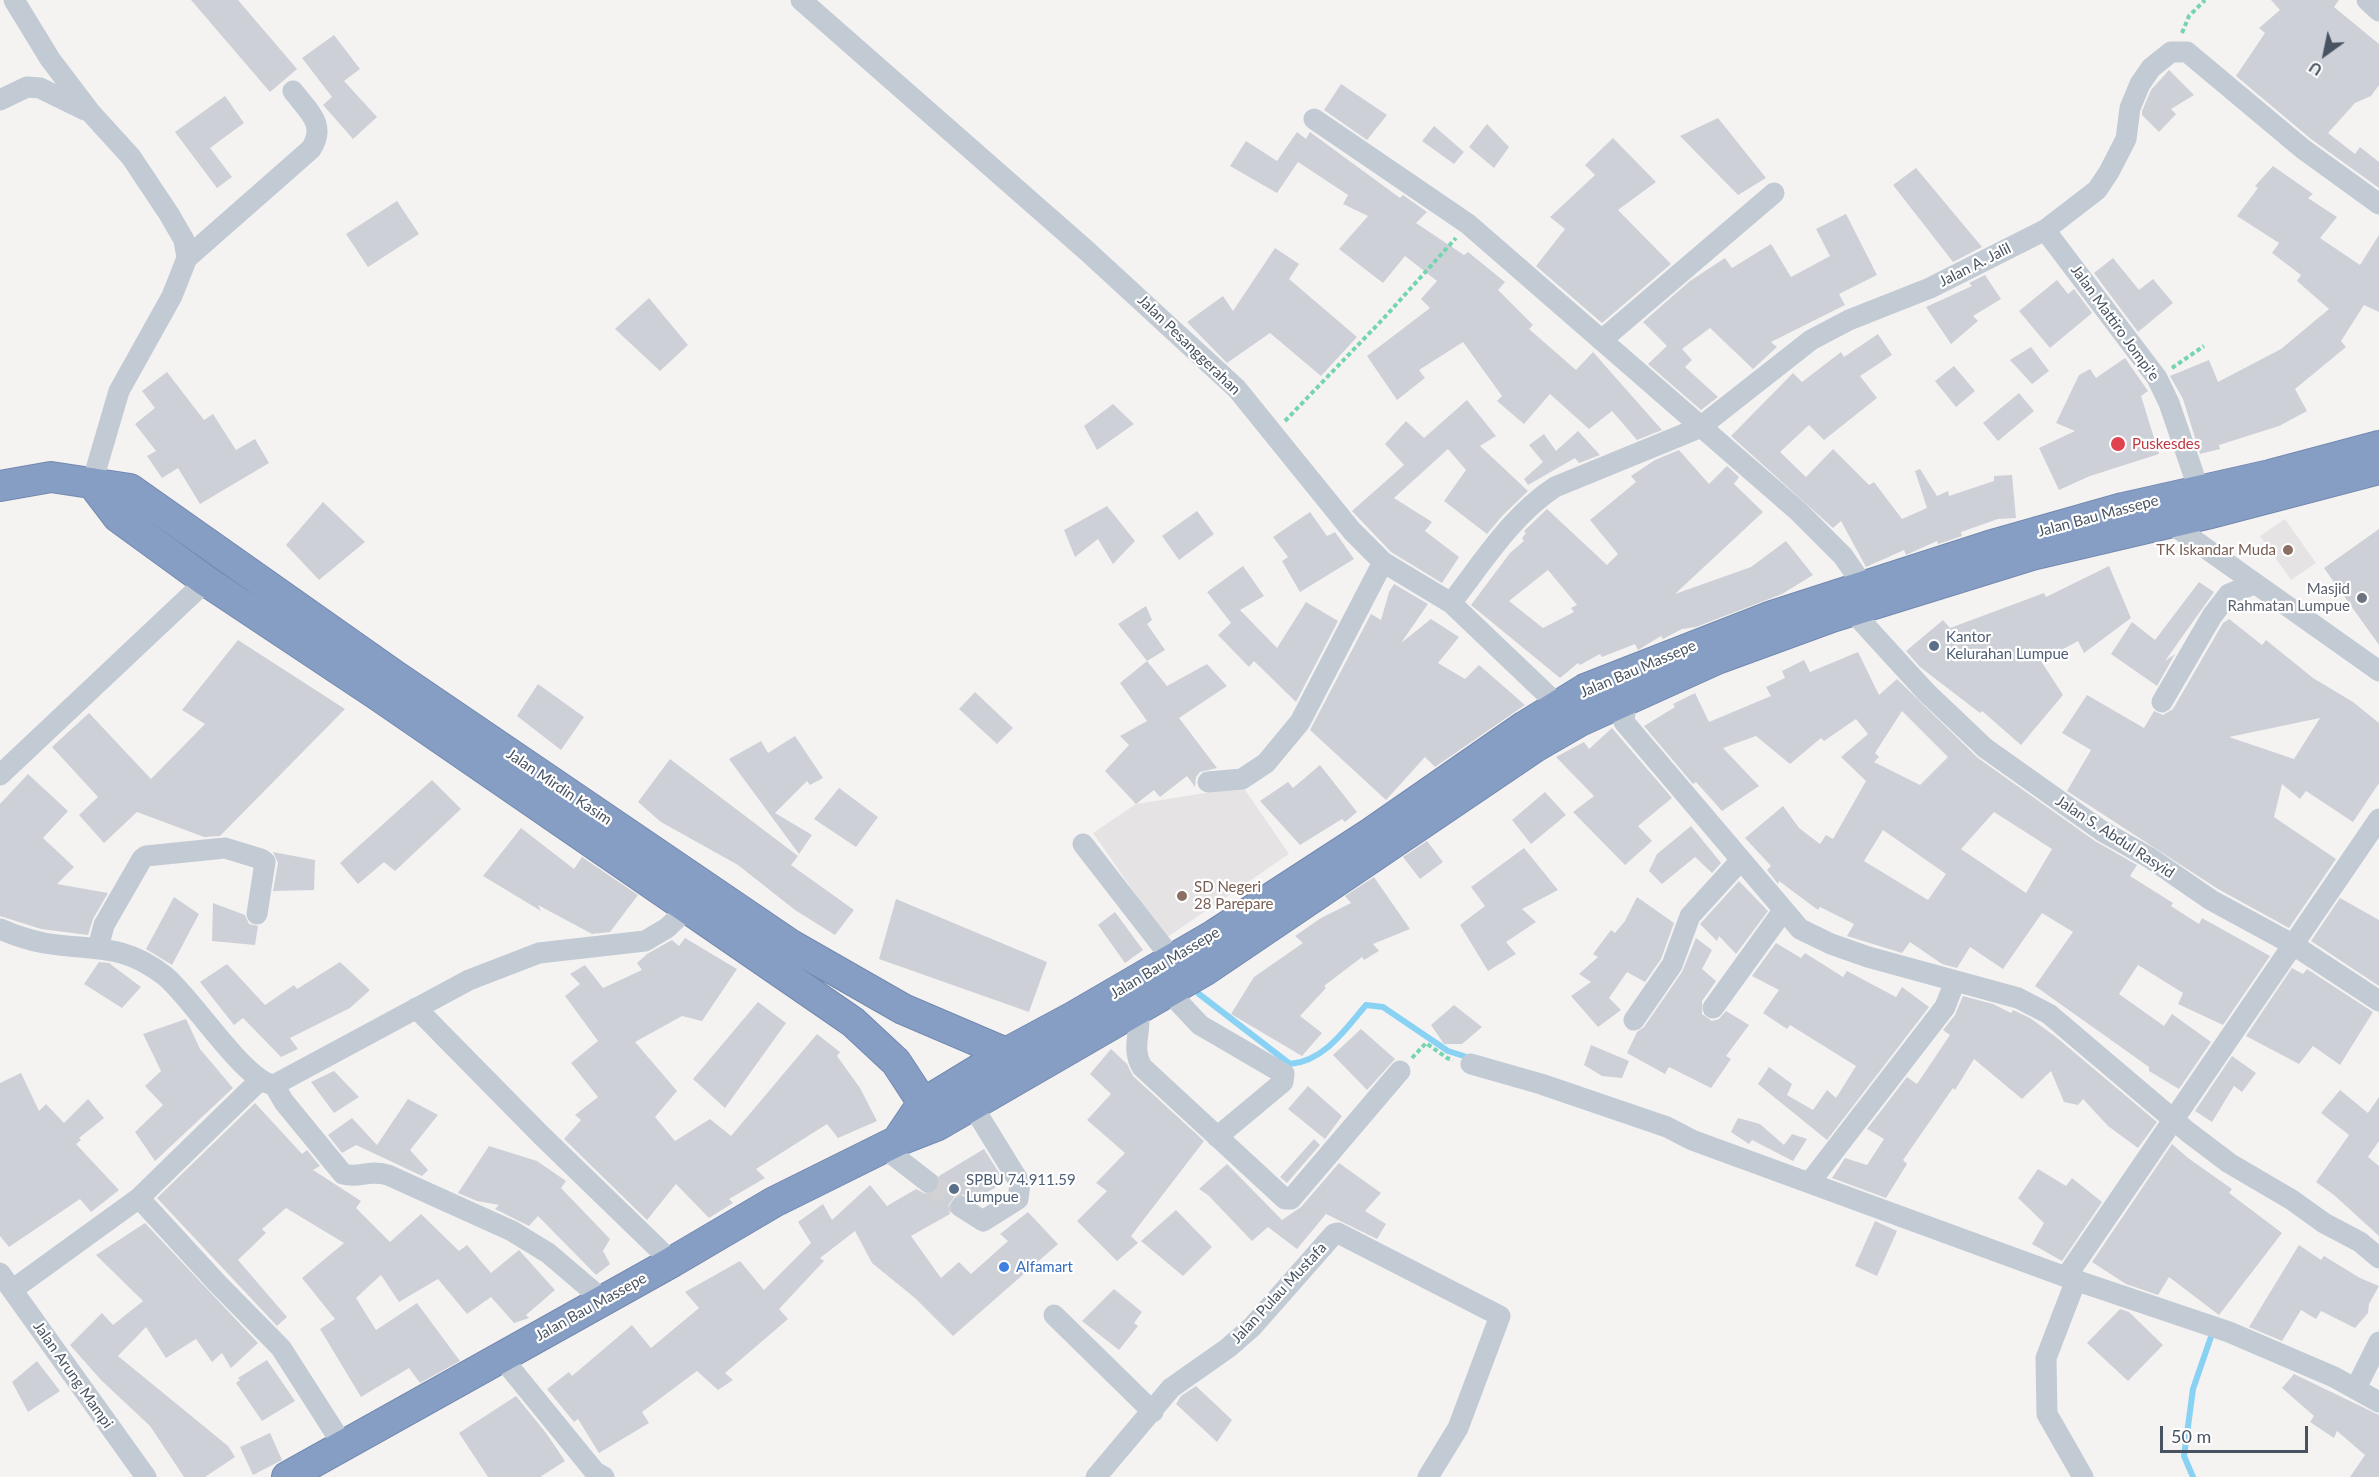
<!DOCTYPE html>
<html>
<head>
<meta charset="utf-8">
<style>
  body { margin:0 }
  #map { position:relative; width:2379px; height:1477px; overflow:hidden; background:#f5f2f2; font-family:Lato,sans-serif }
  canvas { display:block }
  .north { position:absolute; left:2295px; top:24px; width:60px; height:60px; -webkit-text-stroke:4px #fff; paint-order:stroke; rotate:213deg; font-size:16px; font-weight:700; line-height:24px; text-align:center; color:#485362 }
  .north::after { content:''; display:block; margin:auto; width:21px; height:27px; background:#485362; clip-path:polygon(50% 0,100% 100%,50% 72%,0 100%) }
  .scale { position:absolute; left:2160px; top:1426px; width:148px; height:27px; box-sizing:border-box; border:3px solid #485362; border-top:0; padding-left:8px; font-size:18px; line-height:21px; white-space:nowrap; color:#485362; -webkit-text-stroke:4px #fff; paint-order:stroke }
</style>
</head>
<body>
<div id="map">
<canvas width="2379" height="1477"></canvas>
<div class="north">U</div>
<div class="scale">50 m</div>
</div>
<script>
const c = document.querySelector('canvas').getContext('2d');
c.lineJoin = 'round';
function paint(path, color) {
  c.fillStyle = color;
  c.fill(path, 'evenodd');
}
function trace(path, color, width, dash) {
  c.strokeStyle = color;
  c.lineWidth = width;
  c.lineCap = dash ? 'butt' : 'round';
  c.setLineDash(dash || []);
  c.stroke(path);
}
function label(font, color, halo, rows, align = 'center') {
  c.font = font + ' Lato,sans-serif';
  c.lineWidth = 4.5;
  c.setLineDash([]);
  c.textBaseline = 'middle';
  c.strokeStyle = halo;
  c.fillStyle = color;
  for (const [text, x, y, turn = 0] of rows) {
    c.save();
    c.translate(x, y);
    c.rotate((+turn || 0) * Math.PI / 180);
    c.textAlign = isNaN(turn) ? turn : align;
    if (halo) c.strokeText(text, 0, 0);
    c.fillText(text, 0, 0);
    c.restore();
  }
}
const education = new Path2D(`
  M2285,519L2316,563L2291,580L2260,536Z
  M1243,787L1289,854L1166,938L1093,833L1136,804Z`);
const stream = new Path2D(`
  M1199,994L1290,1064C1324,1061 1345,1030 1366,1005L1383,1007L1448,1051L1470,1058
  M2193,1477L2184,1456L2193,1389L2213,1331`);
const building = new Path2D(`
  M191,0H238L297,69L270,92Z
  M2271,0H2339L2334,7L2379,44V85L2371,96L2355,103L2328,133L2355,154L2360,147L2379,162V188L2311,139L2236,76L2265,33L2259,28L2280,10Z
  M334,35L360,69L344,81L377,117L353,139L323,105L332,97L302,58Z
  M2169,70L2194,95L2171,109L2176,114L2159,132L2142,115V111L2151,90Z
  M1341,84L1387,115L1367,140L1324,110Z
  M225,96L244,123L210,148L232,177L217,188L175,132Z
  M1718,118L1766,178L1738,195L1680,136Z
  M1487,124L1509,147L1494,168L1469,147Z
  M1434,126L1464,152L1454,164L1422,141Z
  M1297,132L1306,139L1310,132L1400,198L1403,195L1427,212L1416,223L1464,255L1468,252L1505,282L1498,290L1533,325L1529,329L1576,370L1593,352L1662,430L1637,440L1612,411L1589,429L1550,394L1524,424L1497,401L1502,396L1463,342L1419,370L1425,378L1397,400L1367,356L1430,308L1421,299L1437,281L1405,256L1383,283L1339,249L1368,216L1343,204L1348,195L1298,162L1277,193L1230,166L1246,141L1277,161Z
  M1613,138L1656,182L1618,210L1671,264L1602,323L1536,266L1565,229L1550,217L1595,175L1585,165Z
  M2273,166L2313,194L2308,198L2337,217L2320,238L2360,265L2379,235V312L2364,305L2341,341L2346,347L2295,389L2307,411L2279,426L2219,445L2220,449L2200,454L2183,399L2170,376L2209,360L2218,382L2281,349L2329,309L2297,281L2301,275L2272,253L2279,243L2237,216L2258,188L2255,186Z
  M1916,168L1982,247L1953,262L1893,185Z
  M397,201L419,234L368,267L346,234Z
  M1846,214L1877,275L1839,294L1845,305L1771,342L1777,347L1753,369L1710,328L1682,349L1692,360L1685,367L1718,397L1701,410L1648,364L1667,346L1643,322L1690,281L1725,258L1732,268L1771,244L1791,277L1830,256L1816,229Z
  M1275,248L1299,264L1289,279L1357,337L1321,376L1270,333L1227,363L1187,322L1223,296L1233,311Z
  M2113,258L2139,290L2153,279L2173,303L2138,332L2094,273Z
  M1985,275L2001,299L1973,316L1978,321L1951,344L1926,307L1972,286L1969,283Z
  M2057,280L2068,294L2074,289L2092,313L2050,348L2019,311Z
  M649,298L688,345L660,371L615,329Z
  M1878,334L1892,355L1860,376L1877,398L1824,440L1809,425L1780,452L1806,477L1833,449L1869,485L1874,482L1902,519L1927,508L1915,471L1920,469L1937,496L1948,491L1949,496L1994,481V476L2012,475L2016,518L1998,519L1961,532L1962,536L1938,544L1937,541L1906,555L1904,550L1866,567L1841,521L1833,528L1731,436L1793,373L1802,382L1841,352L1844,357Z
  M2031,347L2049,371L2032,384L2010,360Z
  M2125,358L2148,391L2141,396L2159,454L2090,476L2059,490L2039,448L2075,431L2056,423L2079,375L2090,369L2096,378Z
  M1954,366L1975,391L1956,407L1935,381Z
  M167,372L204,420L213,414L236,450L255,439L269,463L200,504L178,468L162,478L147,456L156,451L135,424L155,408L142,391Z
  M2019,393L2034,411L1998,441L1983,423Z
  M1467,400L1496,436L1480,446L1528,491L1503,515L1487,534L1444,501L1466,470L1448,449L1394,498L1432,522L1425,531L1459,557L1442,583L1391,552L1352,511L1404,465L1385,444L1406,421L1424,438Z
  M1113,404L1134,424L1097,450L1084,426Z
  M1578,431L1600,455L1579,463L1575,458L1528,485L1524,479L1543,462L1529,445L1544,434L1556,451Z
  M1679,450L1709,484L1727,466L1739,477L1734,484L1763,512L1675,594L1751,567L1786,541L1813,575L1782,594L1696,627L1682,629L1663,639L1661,636L1638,650L1635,644L1602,657L1600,654L1580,665L1578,663L1560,678L1471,605L1510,553L1524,541L1522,538L1526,533L1524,531L1547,509L1607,565L1618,554L1590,520L1636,482L1631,476L1655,460ZM1548,570L1577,605L1571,608L1574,612L1543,628L1509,601Z
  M323,502L365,542L319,580L286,545Z
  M1107,506L1135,541L1113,564L1098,539L1075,557L1064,530Z
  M1197,511L1214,534L1179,560L1162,536Z
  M1310,512L1327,536L1335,532L1354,559L1300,592L1282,561L1288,557L1273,537Z
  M2379,529V645L2324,568Z
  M1243,566L1264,596L1240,610L1277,648L1306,602L1338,621L1296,702L1254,661L1249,667L1218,635L1231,623L1207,592Z
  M2109,566L2131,618L2084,653L2078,641L2041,661L2063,695L2021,745L1982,711L1980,713L1920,667L1906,651L1943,620L1950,628L2044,593L2046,597Z
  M2199,582L2214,592L2165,661L2175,654L2157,686L2111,654L2132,622L2155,640Z
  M1394,584L1428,604L1401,643L1431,619L1459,637L1438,663L1465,679L1479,665L1525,705L1435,767L1425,757L1386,800L1310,730L1371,614L1381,620L1389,592Z
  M1146,606L1152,620L1147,624L1165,650L1147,661L1118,624Z
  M2229,619L2262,645L2266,640L2313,678L2353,702L2379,723V783L2353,822L2306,791L2300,799L2282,784L2274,817L2336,859L2289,928L2218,889L2067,791L2091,750L2062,733L2087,695L2144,728L2154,711L2163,715L2173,709L2223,623ZM2320,718L2294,759L2229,737Z
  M238,640L345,709L220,836L204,837L137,812L104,843L79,815L98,797L52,747L89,713L151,779L205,724L182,710Z
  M1858,652L1879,695L1897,679L1978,758L2095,841L2137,865L2130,876L2173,903L2171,906L2199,924L2202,918L2270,956L2223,1025L2178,1004L2183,993L2138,965L2119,994L2164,1026L2172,1014L2211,1042L2179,1089L2149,1071V1067L2035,986L2073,932L2042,913L2003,969L1970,947L1957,968L1942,964L1910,942L1902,953L1847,936L1854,924L1820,907L1818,910L1779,881L1778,884L1767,870L1771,866L1745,838L1783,806L1799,828L1820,844L1826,835L1833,839L1866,781L1841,757L1868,734L1856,719L1824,741L1821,738L1790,764L1756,736L1723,748L1759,786L1722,811L1696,782L1693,784L1644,726L1675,707L1673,704L1695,693L1709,722L1771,696L1766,687L1785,678L1782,671L1804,660L1810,672ZM1902,711L1948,757L1920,785L1874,762L1879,757L1875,753ZM1994,812L2052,849L2026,893L1961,849ZM1883,830L1946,874L1928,900L1864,861Z
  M1147,661L1167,686L1207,664L1227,686L1179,718L1217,768L1200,772L1196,777L1195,787L1187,776L1160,797L1154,790L1136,804L1105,771L1129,745L1120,736L1147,721L1120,683Z
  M538,684L584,717L561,750L517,716Z
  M975,692L1013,728L997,744L959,709Z
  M1612,728L1672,798L1638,826L1652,841L1625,865L1573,812L1594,796L1556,757L1584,742L1589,749Z
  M795,736L823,778L810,785L807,781L775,813L812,835L799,854L729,759L761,741L768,753Z
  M670,759L798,856L791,865L854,910L835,935L795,910L738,865L661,822L638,802Z
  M1320,765L1357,812L1345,822L1342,819L1300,845L1260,801L1288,782L1293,788Z
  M28,774L68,811L43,838L74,867L57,884L108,893L93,919L88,935L41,929L0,916V804Z
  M432,780L461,809L395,871L384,862L358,884L340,863Z
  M839,788L878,817L856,847L814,819Z
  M1545,792L1566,815L1531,844L1512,820Z
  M1691,826L1721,863L1712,873L1695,857L1662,884L1649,871L1657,854Z
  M521,828L574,869L582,857L638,895L610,932L592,934L538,905L541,911L483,876Z
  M1427,841L1443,862L1420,879L1403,857Z
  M1524,848L1558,890L1522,909L1536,922L1506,942L1516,954L1488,971L1460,925L1485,906L1471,887Z
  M273,852L315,860L314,890L273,891L278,863Z
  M1374,877L1410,929L1373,944L1379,951L1364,960L1362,957L1324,986L1326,988L1300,1016L1322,1033L1302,1056L1231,1014L1254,977L1303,943L1295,936L1321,918L1351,903L1345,896Z
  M1739,881L1768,911L1736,954L1719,936L1717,941L1700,924Z
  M174,897L199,914L172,965L146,949Z
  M1637,897L1674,923L1661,959L1645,982L1627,972L1609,998L1621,1010L1598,1027L1571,996L1591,982L1579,974L1598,957L1593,954L1611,930L1615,933L1625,921Z
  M2340,898L2379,920V986L2311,941Z
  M896,899L1047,962L1029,1012L879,959Z
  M213,903L245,915L249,924L258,926L255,945L212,941Z
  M1115,912L1143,950L1125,963L1098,925Z
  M685,938L737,969L702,1021L682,1016L635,1042L677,1091L655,1117L675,1141L710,1119L731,1136L817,1034L840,1052L837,1056L860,1088L877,1121L838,1138L827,1124L756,1169L765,1178L729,1199L733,1203L709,1218L676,1184L647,1220L564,1139L581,1120L575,1115L598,1097L571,1063L598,1041L565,996L580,984L570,974L585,965L603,988L642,970L637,963L647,954L672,940L679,946Z
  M1696,938L1712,950L1702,969L1716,981L1702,1001V1014L1712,1021L1719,1019L1726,1011L1749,1025L1726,1056L1731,1059L1711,1088L1669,1067L1665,1074L1627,1053L1637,1032L1644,1027L1682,972Z
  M1776,943L1801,958L1805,953L1843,977L1847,971L1896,997L1902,987L1929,1007L1827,1140L1758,1084L1769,1067L1792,1084L1787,1095L1813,1110L1827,1090L1836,1098L1856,1066L1790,1025L1787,1029L1763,1013L1779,990L1752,976Z
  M99,962L109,963L141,987L122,1008L84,984Z
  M340,962L370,990L350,1008L290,1038L298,1049L281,1057L243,1018L234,1025L200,982L227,964L265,1005L294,985L297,989Z
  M2292,968L2303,974L2307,969L2373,1012L2340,1065L2313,1046L2299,1064L2246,1036Z
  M1963,996L1993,1004L2011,1013L2013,1010L2030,1018L2056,1037L2157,1122L2138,1148L2108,1126L2083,1099L2078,1105L2064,1102L2051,1071L2022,1099L1974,1059L1955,1090L1953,1088L1903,1160L1907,1164L1886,1198L1832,1178L1845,1158L1867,1165L1884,1139L1867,1129L1907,1077L1917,1084L1950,1035L1943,1030L1955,1015Z
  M758,1002L786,1023L725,1108L693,1079Z
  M1454,1005L1482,1027L1462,1044H1444L1431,1025Z
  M186,1019L200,1049L233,1088L155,1161L135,1132L163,1105L145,1086L161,1071L143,1034Z
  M1361,1029L1395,1059L1367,1090L1333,1055Z
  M1591,1045L1629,1061L1622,1078L1602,1076L1584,1065Z
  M1111,1049L1127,1064L1133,1076L1204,1141L1131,1236L1138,1243L1117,1261L1077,1221L1107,1191L1096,1183L1125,1153L1087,1120L1111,1094L1090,1074Z
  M2232,1056L2256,1073L2242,1092L2234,1086L2212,1122L2195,1111Z
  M334,1071L359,1097L334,1113L311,1082Z
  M21,1073L39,1111L46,1104L64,1123L88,1099L104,1118L79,1138L81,1140L76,1144L119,1190L91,1212L80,1199L9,1247L0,1236V1083Z
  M1308,1086L1342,1116L1325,1139L1288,1109Z
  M2340,1090L2368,1113L2379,1097V1141L2368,1157L2379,1166V1236L2334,1195L2316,1182L2349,1135L2321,1113Z
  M408,1099L438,1115L410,1150L428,1170L422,1176L356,1145L342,1153L328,1135L352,1118L377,1145Z
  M255,1103L302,1154L307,1150L320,1166L313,1170L361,1201L356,1208L390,1242L421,1214L459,1251L467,1245L491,1273L519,1250L555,1290L526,1315L529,1318L514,1323L491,1297L467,1314L438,1279L399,1302L381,1275L356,1298L376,1330L417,1303L460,1361L420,1383L409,1368L361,1397L320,1329L335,1319L302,1278L344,1243L286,1208L262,1229L266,1233L238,1260L287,1317L277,1326L157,1198Z
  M1738,1118L1760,1124L1784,1145L1792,1134L1807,1139L1793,1161L1752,1140L1749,1144L1731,1132Z
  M1314,1139L1320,1145L1287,1183L1280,1177Z
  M2172,1144L2188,1158L2232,1189L2229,1193L2282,1233L2219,1315L2169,1277L2158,1295L2126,1284L2092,1262Z
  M489,1146L537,1161L566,1181L561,1188L610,1239L603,1251L610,1264L596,1275L538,1216L529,1226L495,1209L499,1205L477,1201L458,1193Z
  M984,1149L1001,1176L998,1180L1001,1184L974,1200L962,1194L955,1196L948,1206L950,1214L911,1236L941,1278L959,1262L971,1274L1008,1241L1000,1234L1028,1212L1058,1244L953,1336L915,1298L872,1263L855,1231L820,1258L824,1261L779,1309L788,1319L725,1373L733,1380L718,1390L697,1371L642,1412L649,1423L599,1453L578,1419L574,1422L547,1389L569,1372L572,1376L632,1325L651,1348L699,1308L685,1292L740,1261L764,1290L811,1243L798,1222L823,1204L832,1220L870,1185L887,1206L916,1189L926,1194H932L940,1184L939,1176Z
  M1339,1163L1381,1193L1365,1211L1386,1224L1377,1239L1326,1214L1297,1249L1268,1227L1252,1241L1208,1195L1199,1189L1227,1164L1282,1220L1301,1207Z
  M2038,1169L2066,1186L2072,1178L2102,1202L2062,1261L2032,1244L2044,1223L2018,1198Z
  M1176,1210L1212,1247L1183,1276L1141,1241Z
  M1875,1221L1897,1231L1877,1276L1855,1266Z
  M145,1223L258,1343L231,1368L222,1353L212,1362L196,1339L166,1358L146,1327L118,1356L228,1446L235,1457L205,1477H184L150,1426L101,1380L70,1345L102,1313L113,1325L143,1301L96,1255Z
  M2299,1245L2321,1260L2324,1256L2360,1278L2379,1286L2369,1304L2368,1313L2355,1328L2321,1311L2316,1319L2301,1310L2282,1341L2249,1327Z
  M1114,1289L1142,1312L1134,1323L1138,1326L1119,1350L1082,1321Z
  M2120,1309L2129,1312L2163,1345L2128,1381L2087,1343Z
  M267,1360L295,1401L262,1421L236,1383L240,1380L238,1378Z
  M37,1361L60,1391L28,1412L12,1382Z
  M2294,1374L2379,1415V1477H2350L2365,1455L2337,1431L2334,1438L2310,1422L2314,1416L2282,1388Z
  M1196,1386L1232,1420L1217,1442L1176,1404L1181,1396Z
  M516,1396L546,1433L565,1461L540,1477H488L459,1433Z
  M270,1433L282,1460L253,1475L240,1447Z`);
const minorTunnel = new Path2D(`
  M928,1182L961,1207`);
const path = new Path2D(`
  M2182,33L2189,16L2205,0
  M2172,368L2204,346
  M1285,421L1383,319L1456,238
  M1412,1058L1426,1043L1447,1058L1453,1060`);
const minor = new Path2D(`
  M14,0L50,59L91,113L131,157L169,214L184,240L187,258L172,296L119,391L92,483
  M801,0L1087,251L1237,389L1352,531L1383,562L1451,603L1558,705
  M2367,0L2379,11
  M0,100L27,87L40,88L85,110
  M1314,119L1468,224L1798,511L1843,556L1863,585
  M2045,230L2157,378L2169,403L2199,490
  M187,258L311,149C327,124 308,111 293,91
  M1603,339L1774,193
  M2170,523L2379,671
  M1451,603C1483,562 1512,515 1555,487L1699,428L1811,340L1849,320L1930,288L2045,230L2097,190L2109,172L2126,139L2130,108L2140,84L2151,68L2171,52H2187L2303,149L2379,204
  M1853,612L1926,692L1985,748L2102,831L2150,858L2211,900L2292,944L2379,1001
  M1626,701L1624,722L1800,929L1831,944L1868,957L2018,998L2049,1014L2188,1132L2229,1163L2292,1200L2324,1223L2360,1242L2379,1258
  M2162,702L2212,616L2229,594L2254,584
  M0,775L206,581
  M1208,782L1242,779L1266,763L1300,722L1383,562
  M1083,844L1173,960
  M0,929C14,935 28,940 44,943C92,951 122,942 165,976C193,999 244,1081 274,1085L469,980L539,953L645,941L667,928L687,909
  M98,948L104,925L142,859L146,856L225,848L261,859L265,862L257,914
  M1168,991L1200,1025L1284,1074L1283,1082L1217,1137
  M416,1008L541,1135L672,1262
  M1138,1008C1143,1029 1130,1047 1142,1067L1285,1199H1291L1400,1071
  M1713,1008L1783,911
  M1634,1020L1672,965L1690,916L1741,860
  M1471,1064L1541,1084L1667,1127L1692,1140L2066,1277L2229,1332L2334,1377L2379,1402
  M274,1085L284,1102L343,1174C359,1179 367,1169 388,1175L512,1231L548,1253L602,1299
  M884,1148L928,1182
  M1810,1182L1945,1007L1955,981
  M139,1198L218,1284L281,1348L343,1445
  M961,1207L983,1221L1018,1199L1020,1183L972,1105
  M0,1273L146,1477
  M2066,1277L2379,819
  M2076,1280L2046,1358L2047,1414L2083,1477
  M12,1290L139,1198L260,1080
  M1054,1315L1153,1412
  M502,1358L595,1472L604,1477
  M2356,1388L2379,1342
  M1096,1477L1171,1388L1228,1348L1252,1327L1334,1234L1338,1233L1500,1316L1458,1428L1428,1477`);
const highway = new Path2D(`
  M92,483L118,517L206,581L379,696L853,1022L896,1062L934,1120
  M0,486L51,477L130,489L394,675L791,945L903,1009L1006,1053
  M897,1141L922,1104L1006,1053L1073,1017L1214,935L1371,833L1525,726L1585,689L1772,616L1989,546L2123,508L2270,475L2379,446
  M287,1477L672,1262L774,1202L897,1141L938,1125L1204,971L1535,747L1580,721L1717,659L1832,617L2032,555L2207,514L2379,469`);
const markers = [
  [2118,444,8,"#e0444e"],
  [2288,550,6,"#8d6e63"],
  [2362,598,6,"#6b7280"],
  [1934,646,6,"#5c6f8a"],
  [1182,896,6,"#8d6e63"],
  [954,1189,6,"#5c6f8a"],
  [1004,1267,6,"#3f7fe0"]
];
const streetNames = [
  ["Jalan A. Jalil",1975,265,-27],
  ["Jalan Mattiro Jompi'e",2115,323,54],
  ["Jalan Pesanggerahan",1189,345,44],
  ["Jalan Bau Massepe",2098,516,-15],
  ["Jalan Bau Massepe",1638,669,-23],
  ["Jalan Mirdin Kasim",559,787,34],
  ["Jalan S. Abdul Rasyid",2115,837,33],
  ["Jalan Bau Massepe",1165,963,-31],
  ["Jalan Pulau Mustafa",1279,1293,-47],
  ["Jalan Bau Massepe",591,1307,-29],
  ["Jalan Arung Mampi",73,1375,55]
];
const healthNames = [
  ["Puskesdes",2132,444]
];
const educationNames = [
  ["TK Iskandar Muda",2276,550],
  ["SD Negeri",1194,887,"left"],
  ["28 Parepare",1194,904,"left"]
];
const worshipNames = [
  ["Masjid",2350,589],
  ["Rahmatan Lumpue",2350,606]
];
const serviceNames = [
  ["Kantor",1946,637],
  ["Kelurahan Lumpue",1946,654],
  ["SPBU 74.911.59",966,1180],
  ["Lumpue",966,1197]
];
const shopNames = [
  ["Alfamart",1016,1267]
];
paint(education, '#e6e3e4');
trace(stream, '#89d2f4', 6);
paint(building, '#ced0d8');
trace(minorTunnel, '#d2d2d5', 21, [21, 10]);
trace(highway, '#7289b0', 32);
trace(path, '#74d5b0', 4, [4.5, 3]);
trace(minor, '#c2cbd4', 21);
trace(highway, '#879ec4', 30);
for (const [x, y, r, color] of markers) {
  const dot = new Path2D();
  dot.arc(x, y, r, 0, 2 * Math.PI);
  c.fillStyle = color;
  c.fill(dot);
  trace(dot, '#fff', 2);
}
label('15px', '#485362', '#fff', streetNames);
label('15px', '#be3a42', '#fff', healthNames, 'left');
label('15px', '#785e54', '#fff', educationNames, 'right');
label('15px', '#5b616d', '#fff', worshipNames, 'right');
label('15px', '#4e5e75', '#fff', serviceNames, 'left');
label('15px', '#366cbe', '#fff', shopNames, 'left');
</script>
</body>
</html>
